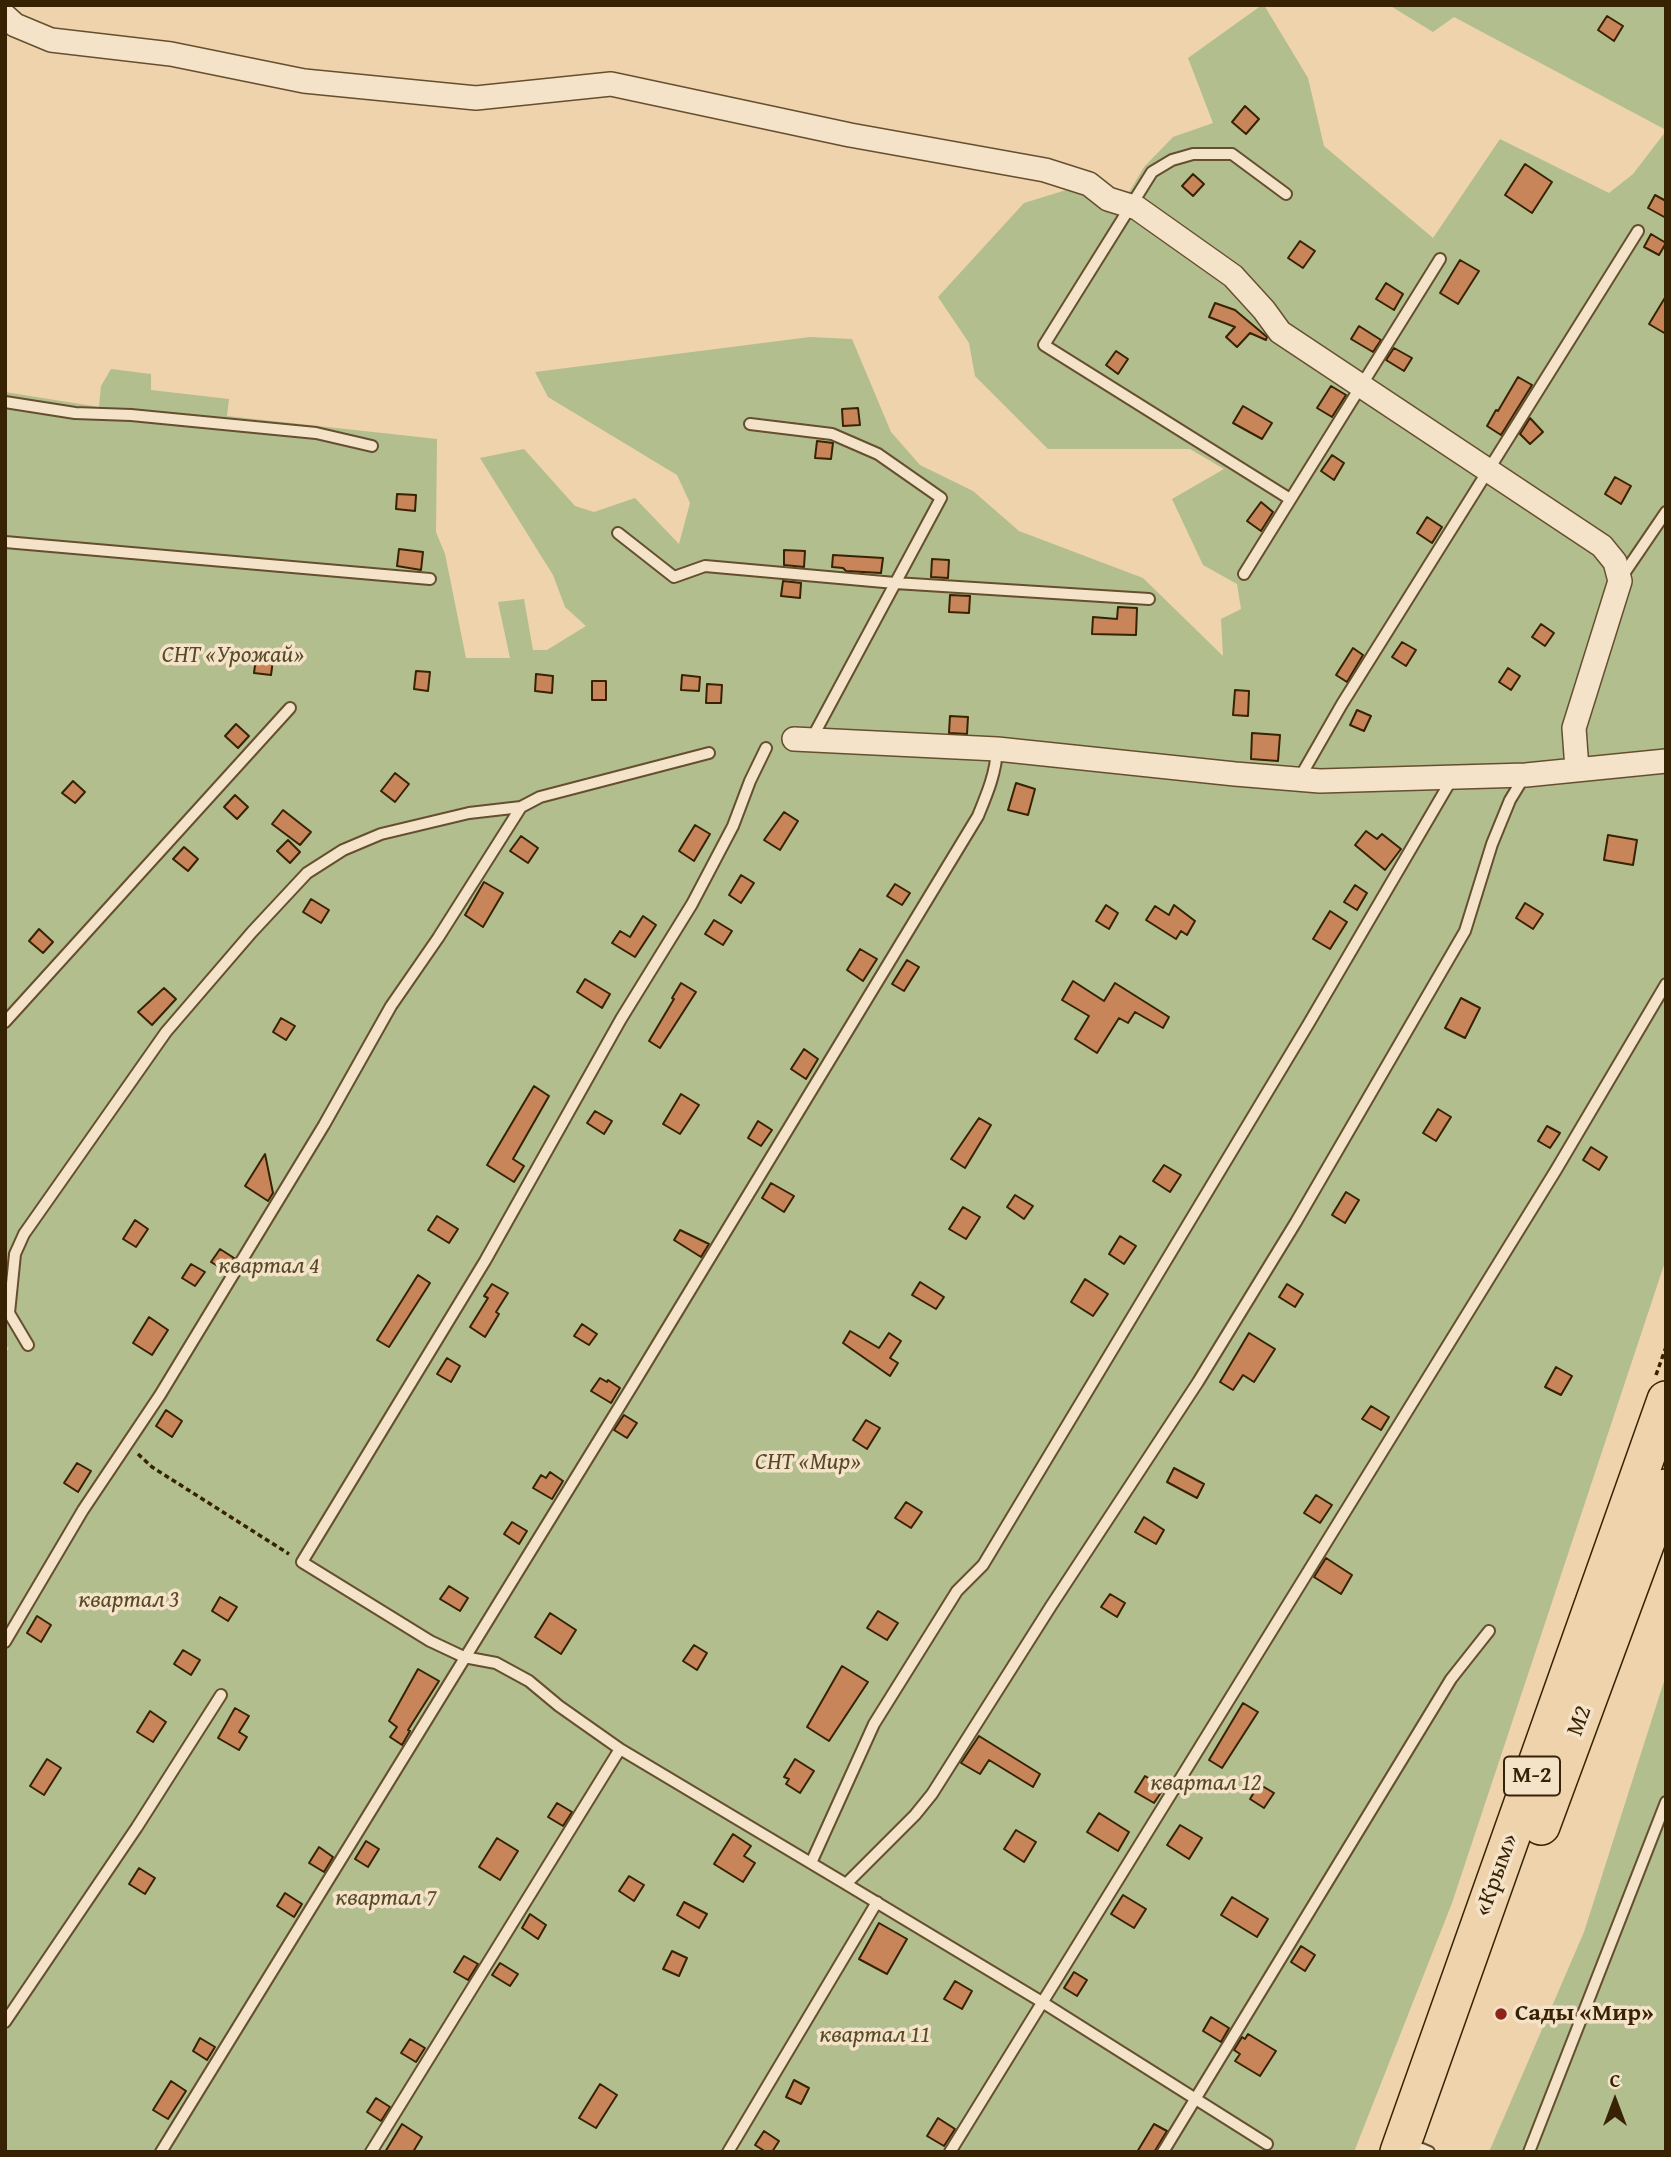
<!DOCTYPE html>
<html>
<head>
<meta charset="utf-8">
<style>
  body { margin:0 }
  #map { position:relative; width:1671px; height:2157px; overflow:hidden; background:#eed3ac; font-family:"Gentium Book Plus",serif }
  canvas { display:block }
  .frame { position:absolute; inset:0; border:7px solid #372304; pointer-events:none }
  .north { position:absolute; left:1580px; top:2066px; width:70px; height:70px; -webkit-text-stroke:5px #f4e2c9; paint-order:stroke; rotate:0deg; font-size:19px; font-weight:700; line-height:28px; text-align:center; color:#372304 }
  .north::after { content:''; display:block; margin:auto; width:24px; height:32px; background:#372304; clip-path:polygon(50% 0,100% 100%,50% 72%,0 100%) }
</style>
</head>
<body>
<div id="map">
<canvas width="1671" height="2157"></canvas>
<div class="frame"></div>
<div class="north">С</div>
</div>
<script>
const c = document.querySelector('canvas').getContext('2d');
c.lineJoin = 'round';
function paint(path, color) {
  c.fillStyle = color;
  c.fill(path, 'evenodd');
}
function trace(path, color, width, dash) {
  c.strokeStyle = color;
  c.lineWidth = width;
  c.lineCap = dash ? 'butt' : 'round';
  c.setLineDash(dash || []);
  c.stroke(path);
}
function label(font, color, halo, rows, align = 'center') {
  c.font = font + ' "Gentium Book Plus",serif';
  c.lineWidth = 7;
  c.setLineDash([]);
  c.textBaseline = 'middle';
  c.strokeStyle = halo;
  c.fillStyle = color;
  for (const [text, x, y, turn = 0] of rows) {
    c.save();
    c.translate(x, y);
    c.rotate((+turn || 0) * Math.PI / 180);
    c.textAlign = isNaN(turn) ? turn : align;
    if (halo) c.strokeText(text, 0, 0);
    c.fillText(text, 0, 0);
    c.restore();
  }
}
const green = new Path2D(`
  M1262,5H1264L1308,78L1324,146L1433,238L1500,139L1609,193L1633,174L1666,131V1259L1452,1903L1354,2152H5V1354L9,1348L5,1346V392L99,407L101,386L111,369L151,374V390L229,399L227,416L437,439L436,532L445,554L466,658H510L498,602L524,599L533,650H547L586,626L565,607L553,575L480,458L524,449L575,506L594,512L635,498L679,544L690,503L677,475L548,397L535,372L810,337L852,339L891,432L920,465L973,491L1019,531L1143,578L1223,656L1221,619L1241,609L1237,584L1203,565L1172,499L1224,469L1190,449H1048L975,376L969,343L938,297L1024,203L1089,183L1128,194L1144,167L1173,137L1213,123L1188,58Z
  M1389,5H1666V130L1454,17L1433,32Z
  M1666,1675V2152H1489L1584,1932Z`);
const building = new Path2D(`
  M1607,16L1623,26L1614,41L1598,30Z
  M1245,106L1259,119L1246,134L1232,122Z
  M1525,164L1552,182L1532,213L1505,195Z
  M1193,174L1204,184L1193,196L1182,186Z
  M1655,195L1666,201V218L1648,208Z
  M1651,234L1666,243L1659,255L1644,247Z
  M1300,241L1315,251L1303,268L1288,258Z
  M1460,260L1479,271L1458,304L1440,293Z
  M1386,283L1403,294L1394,310L1376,299Z
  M1666,296V334L1649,324Z
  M1215,303L1235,310L1267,337L1266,340L1250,333L1237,347L1226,337L1235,327L1209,317Z
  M1359,326L1381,340L1373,352L1351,339Z
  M1394,348L1412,358L1404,371L1386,360Z
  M1116,351L1128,359L1118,374L1106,365Z
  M1518,377L1532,385L1501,435L1487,426L1496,410L1498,411Z
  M1331,386L1346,395L1332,417L1317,408Z
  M1243,406L1272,423L1262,439L1233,423Z
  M858,408L860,425L843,426L842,409Z
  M1530,418L1543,432L1530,444L1520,434Z
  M817,441L833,443L831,459L815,458Z
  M1332,455L1344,463L1334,480L1321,471Z
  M1615,477L1631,486L1621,504L1605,494Z
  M397,494L416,495L415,511L396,509Z
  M1261,502L1273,512L1261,531L1247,521Z
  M1427,517L1442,527L1432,543L1417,533Z
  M399,549L423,552L421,570L397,566Z
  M784,550L805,551L804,567L784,565Z
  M833,555L883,558L881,573L846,571L843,568L832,567Z
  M932,559L949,560L948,578L931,577Z
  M783,581L801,583L800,598L781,596Z
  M950,595L970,596L969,613L949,612Z
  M1118,607L1137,608L1136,635L1092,634L1093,617L1117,619Z
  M1541,624L1554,633L1545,646L1532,637Z
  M1402,642L1416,650L1406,666L1392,657Z
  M1353,648L1363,655L1347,682L1336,675Z
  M256,658L273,660L271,675L254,673Z
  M1508,668L1520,676L1511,690L1499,682Z
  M416,671L430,672L428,691L414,689Z
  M536,674L553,676L552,693L535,691Z
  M682,675L700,677L699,691L681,690Z
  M592,681H606V700H592Z
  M707,684L722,685L721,703H706Z
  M1235,690L1249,691L1248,716L1233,715Z
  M1357,710L1371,716L1364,731L1350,725Z
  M950,716L968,717L967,734L949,733Z
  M236,724L249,736L238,748L225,736Z
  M1252,733L1280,735L1278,761L1251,759Z
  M395,773L409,784L395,802L381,791Z
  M73,781L85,792L75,803L62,793Z
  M1016,783L1035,789L1028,815L1008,810Z
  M235,795L248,807L237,819L224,807Z
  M283,810L311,832L300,845L272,824Z
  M784,812L798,821L780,850L764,840Z
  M695,825L710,834L694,861L679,851Z
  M1366,831L1377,839L1382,834L1401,849L1385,870L1355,845Z
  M1608,835L1637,840L1633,865L1604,860Z
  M521,836L538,848L528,863L510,851Z
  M288,840L300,852L290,863L277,851Z
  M184,847L198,859L188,871L173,859Z
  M741,875L754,883L741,903L729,895Z
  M484,882L503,893L483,927L465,915Z
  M895,884L910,893L902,905L887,896Z
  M1355,885L1367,893L1357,910L1344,902Z
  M311,899L329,910L321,923L303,912Z
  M1525,903L1543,914L1533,929L1516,918Z
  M1106,905L1118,913L1109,929L1096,921Z
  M1174,905L1195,921L1187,935L1181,931L1176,939L1146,920L1155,906L1169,915Z
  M1330,911L1347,922L1330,949L1313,939Z
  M643,916L656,925L635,957L612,943L620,931L630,937Z
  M714,920L732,931L723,945L705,934Z
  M39,929L53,942L43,953L29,941Z
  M860,949L877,959L863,981L847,970Z
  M907,960L919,967L904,991L892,984Z
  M585,979L610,994L602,1008L577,992Z
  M1073,981L1104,1001L1115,983L1169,1017L1163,1028L1135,1012L1128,1023L1119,1018L1097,1053L1075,1039L1089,1016L1062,1000Z
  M681,983L696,992L660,1048L649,1041L674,999L672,998Z
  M164,988L176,999L152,1025L138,1012Z
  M1461,998L1480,1008L1465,1038L1445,1028Z
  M281,1018L295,1026L286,1040L273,1032Z
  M804,1049L818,1059L806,1079L791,1069Z
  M534,1086L549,1096L513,1159L524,1166L514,1182L487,1165Z
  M681,1094L699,1105L680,1134L663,1124Z
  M1438,1109L1451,1117L1436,1141L1423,1133Z
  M595,1111L612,1121L604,1134L587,1123Z
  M979,1118L991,1125L965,1168L951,1159Z
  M758,1121L772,1130L761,1146L748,1138Z
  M1547,1126L1560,1133L1550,1148L1538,1141Z
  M1591,1147L1607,1157L1599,1170L1583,1160Z
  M265,1154L273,1193L268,1201L245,1186Z
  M1164,1165L1181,1175L1170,1192L1153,1181Z
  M771,1183L794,1196L784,1212L762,1198Z
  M1346,1192L1359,1200L1345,1223L1332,1215Z
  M1015,1195L1033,1206L1024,1219L1007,1207Z
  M963,1207L980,1217L966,1239L949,1229Z
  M437,1216L458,1229L449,1243L428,1230Z
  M135,1220L148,1229L136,1247L123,1239Z
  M680,1230L709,1244L701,1257L674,1240Z
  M1120,1236L1136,1246L1124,1264L1109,1254Z
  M220,1249L234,1258L226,1271L211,1262Z
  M191,1264L205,1272L195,1286L182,1278Z
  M418,1275L430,1283L389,1347L377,1340Z
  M1085,1279L1108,1294L1093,1316L1071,1302Z
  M920,1282L944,1297L936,1309L912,1295Z
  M492,1284L508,1293L496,1312L499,1314L485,1337L470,1327L488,1298L484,1296Z
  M1287,1284L1303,1294L1295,1307L1279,1297Z
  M149,1317L168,1330L152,1355L133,1343Z
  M582,1324L597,1334L589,1345L574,1336Z
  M850,1331L879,1348L889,1333L901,1341L890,1358L898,1363L890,1376L843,1343Z
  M1249,1333L1275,1349L1254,1382L1243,1375L1233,1390L1220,1382Z
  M447,1358L460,1366L451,1382L437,1374Z
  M1556,1367L1572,1376L1561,1395L1545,1387Z
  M600,1378L607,1382L608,1380L620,1388L611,1403L591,1391Z
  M1371,1406L1389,1417L1381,1430L1362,1419Z
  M166,1410L182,1421L172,1437L156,1426Z
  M624,1415L637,1423L627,1438L614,1430Z
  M866,1420L880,1428L867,1449L853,1440Z
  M77,1463L91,1471L78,1492L64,1483Z
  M1174,1468L1204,1484L1197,1498L1167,1482Z
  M550,1472L563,1481L552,1499L533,1488L541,1475L546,1478Z
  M1316,1495L1332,1505L1320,1523L1304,1513Z
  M906,1502L922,1512L911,1528L895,1518Z
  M1144,1517L1164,1530L1156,1544L1135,1532Z
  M512,1522L527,1531L519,1544L504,1534Z
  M1326,1558L1352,1575L1341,1594L1314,1577Z
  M449,1586L468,1598L460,1611L440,1599Z
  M1110,1594L1125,1603L1117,1617L1101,1607Z
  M220,1597L237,1607L228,1621L212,1611Z
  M878,1611L898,1623L887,1640L867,1628Z
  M550,1613L576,1630L561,1654L535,1637Z
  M37,1616L51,1625L41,1642L27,1633Z
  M694,1645L707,1653L697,1670L683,1661Z
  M183,1650L200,1660L191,1675L174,1664Z
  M842,1666L868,1682L829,1741L807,1727Z
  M418,1669L439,1681L408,1730L410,1731L402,1745L390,1737L397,1727L389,1721Z
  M1243,1703L1258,1712L1222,1768L1209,1760Z
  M235,1708L249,1716L239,1732L247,1737L239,1750L218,1738Z
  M150,1711L166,1722L153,1742L137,1732Z
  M979,1736L1040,1774L1033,1787L989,1760L980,1774L961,1763Z
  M47,1759L61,1768L44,1795L30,1786Z
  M795,1759L814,1771L800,1793L786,1784L789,1779L784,1777Z
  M1145,1776L1164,1788L1154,1803L1135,1792Z
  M1259,1784L1274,1793L1264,1808L1250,1799Z
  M557,1803L572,1812L563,1826L548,1817Z
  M1099,1813L1129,1832L1118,1851L1087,1832Z
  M1180,1825L1202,1838L1189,1859L1167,1845Z
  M1016,1830L1036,1842L1024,1862L1004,1849Z
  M733,1834L751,1846L744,1856L755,1863L743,1882L714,1864Z
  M497,1838L518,1851L500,1880L479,1867Z
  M366,1841L379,1849L368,1867L355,1859Z
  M319,1847L333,1857L324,1872L309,1863Z
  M139,1868L155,1878L145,1894L129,1884Z
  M629,1876L644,1885L634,1901L619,1891Z
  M285,1893L302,1904L294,1917L277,1906Z
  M1123,1895L1146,1909L1134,1928L1111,1914Z
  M1232,1897L1268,1919L1257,1937L1221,1915Z
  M684,1902L707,1914L699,1928L677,1915Z
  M530,1914L546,1925L538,1939L522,1928Z
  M879,1923L907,1939L887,1974L859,1959Z
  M1301,1946L1315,1955L1305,1971L1291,1962Z
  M672,1951L687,1958L679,1976L663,1969Z
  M464,1956L478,1964L468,1980L454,1972Z
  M500,1963L518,1974L510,1986L492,1975Z
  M1074,1972L1087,1980L1077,1996L1064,1988Z
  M955,1981L972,1991L962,2009L944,1999Z
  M1211,2017L1229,2028L1221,2042L1203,2031Z
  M1248,2034L1276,2051L1260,2076L1235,2061L1240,2054L1234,2050L1242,2037L1245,2039Z
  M200,2038L215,2047L207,2060L193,2051Z
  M410,2039L425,2048L416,2062L401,2053Z
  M794,2080L809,2088L801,2104L786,2097Z
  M171,2081L186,2091L168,2119L153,2110Z
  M600,2084L617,2095L596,2128L579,2118Z
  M376,2098L390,2107L381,2121L367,2112Z
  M938,2118L955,2129L944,2146L927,2136Z
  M402,2124L422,2137L413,2152H385Z
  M1154,2124L1167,2131L1156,2149L1154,2152H1137Z
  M764,2131L779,2141L772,2152H766L755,2145Z`);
const path = new Path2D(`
  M1656,1375L1666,1347
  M138,1454L152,1467L289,1554`);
const service = new Path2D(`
  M1286,194L1232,154H1193L1172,160L1152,172L1044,345L1290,499
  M5,402L75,413L131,415L316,433L372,446
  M750,424L832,434L878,454L941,498L811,740
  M618,533L674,577L705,566L895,583L1149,599
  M5,542L430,579
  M1244,574L1440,259
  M1621,578L1666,512
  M766,748L750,781L733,826L692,904L621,1019L485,1261L302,1562L430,1641L464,1657L496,1663L529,1681L559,1706L620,1749L846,1884L915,1815L932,1794L1051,1606L1198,1382L1296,1222L1465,931L1492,844L1510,800L1524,777
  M1299,779L1342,704L1638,231
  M5,1022L290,708
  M28,1345L9,1313L15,1254L24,1234L166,1032L252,932L307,873L343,850L381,834L469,813L521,807L540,797L709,753
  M5,1642L83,1510L160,1395L324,1125L391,1006L438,938L521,807
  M811,1863L874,1724L957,1591L983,1565L1309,1023L1453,777
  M846,1884L1042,2002L1267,2144
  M5,2022L137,1827L221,1695
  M1422,2149L1429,2152
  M161,2152L634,1383L978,816C987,794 996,773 997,749
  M371,2152L620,1749
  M728,2152L877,1902
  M950,2152L1556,1170L1666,984
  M1163,2152L1451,1679L1489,1631
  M1529,2152L1666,1802`);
const minor = new Path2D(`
  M5,16L15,25L51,40L171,54L304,81L476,98L611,84L850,135L1045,170L1089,184L1108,199L1137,208L1233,276L1264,310L1280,332L1602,546L1615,562L1620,581L1574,728L1577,769
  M794,739L997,749L1235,774L1320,781L1526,775L1666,761`);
const trunk = new Path2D(`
  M1541,1826L1666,1488
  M1399,2152L1666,1400`);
const markers = [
  [1501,2014,7,"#8f2418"]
];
const shields = [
  [1532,1776,56]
];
const shieldNames = [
  ["М-2",1532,1776]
];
const parkNames = [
  ["СНТ «Урожай»",233,656],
  ["квартал 4",269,1267],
  ["СНТ «Мир»",808,1463],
  ["квартал 3",129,1601],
  ["квартал 12",1206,1784],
  ["квартал 7",386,1899],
  ["квартал 11",875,2036]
];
const streetNames = [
  ["М2",1580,1721,-70],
  ["«Крым»",1497,1875,-70]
];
const poiNames = [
  ["Сады «Мир»",1515,2014]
];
paint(green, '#b2be8e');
paint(building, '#c88559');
trace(building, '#372304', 2);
trace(service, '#654f2e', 14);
trace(minor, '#654f2e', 26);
trace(trunk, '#372304', 40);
trace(path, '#372304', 3.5, [5, 3.5]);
trace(service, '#f4e2c9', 10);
trace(minor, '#f4e2c9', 23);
trace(trunk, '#eed3ac', 37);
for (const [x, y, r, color] of markers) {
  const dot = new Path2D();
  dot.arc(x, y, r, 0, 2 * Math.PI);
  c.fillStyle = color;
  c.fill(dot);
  trace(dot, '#f4e2c9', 2.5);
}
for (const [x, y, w] of shields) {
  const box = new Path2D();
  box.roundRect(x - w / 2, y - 19.5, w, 39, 5);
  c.fillStyle = '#f4e2c9';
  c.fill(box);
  trace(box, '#372304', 2);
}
label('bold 23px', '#372304', null, shieldNames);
label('italic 24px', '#564a26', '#f4e2c9', parkNames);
label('24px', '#372304', '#f4e2c9', streetNames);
label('bold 24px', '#372304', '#f4e2c9', poiNames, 'left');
</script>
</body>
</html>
